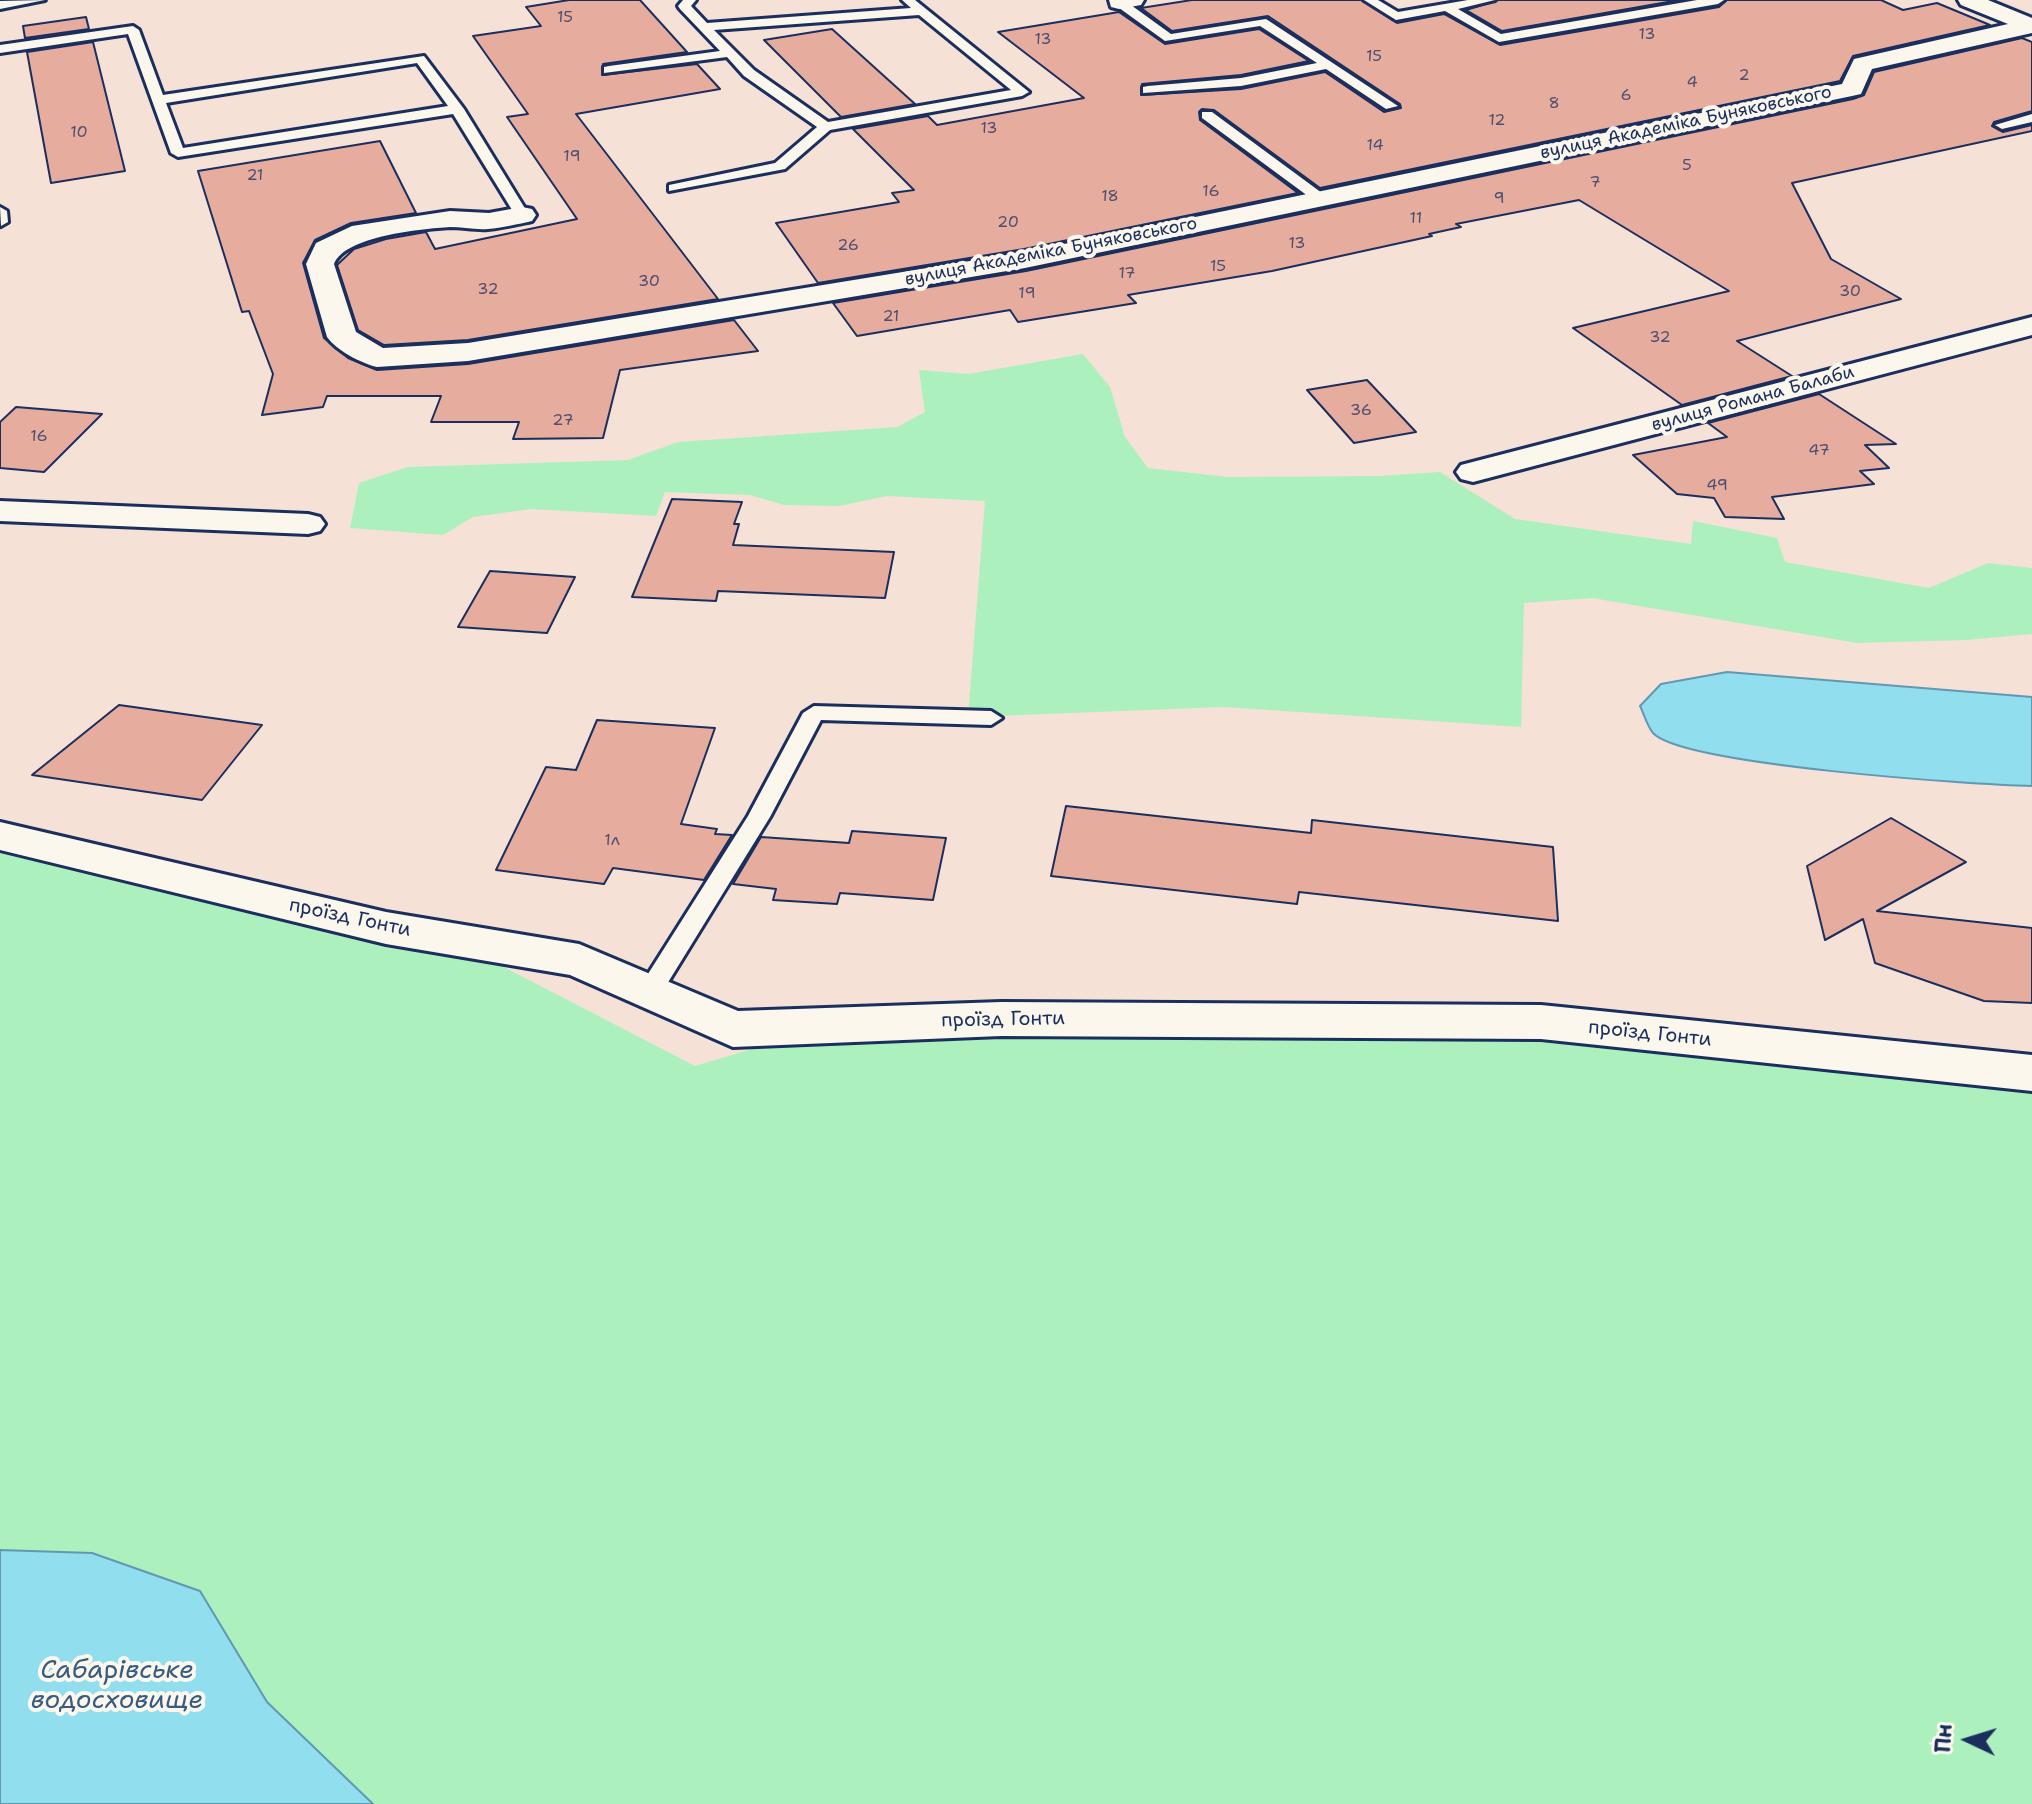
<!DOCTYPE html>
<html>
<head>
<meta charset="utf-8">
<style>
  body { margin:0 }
  #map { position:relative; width:2032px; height:1804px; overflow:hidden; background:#f5e1d5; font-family:"Shantell Sans",sans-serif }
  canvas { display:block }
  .north { position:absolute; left:1928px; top:1700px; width:80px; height:80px; -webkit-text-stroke:6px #fbf7ec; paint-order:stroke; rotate:274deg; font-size:22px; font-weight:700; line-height:32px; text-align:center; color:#1b2f5e }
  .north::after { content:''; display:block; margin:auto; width:28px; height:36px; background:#1b2f5e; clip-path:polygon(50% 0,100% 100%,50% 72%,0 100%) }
</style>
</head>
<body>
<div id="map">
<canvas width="2032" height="1804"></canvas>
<div class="north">Пн</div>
</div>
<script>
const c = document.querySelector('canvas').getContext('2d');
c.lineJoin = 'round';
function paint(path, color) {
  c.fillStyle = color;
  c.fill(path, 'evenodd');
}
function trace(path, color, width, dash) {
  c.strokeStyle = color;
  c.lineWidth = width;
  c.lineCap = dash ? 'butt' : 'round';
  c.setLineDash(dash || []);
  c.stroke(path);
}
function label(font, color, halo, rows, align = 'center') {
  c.font = font + ' "Shantell Sans",sans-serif';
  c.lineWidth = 8;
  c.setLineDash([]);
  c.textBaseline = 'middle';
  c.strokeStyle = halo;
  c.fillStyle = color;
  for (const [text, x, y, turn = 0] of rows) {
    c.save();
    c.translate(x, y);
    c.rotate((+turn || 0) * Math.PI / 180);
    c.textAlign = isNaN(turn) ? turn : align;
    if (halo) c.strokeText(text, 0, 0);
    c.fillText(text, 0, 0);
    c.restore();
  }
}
const green = new Path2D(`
  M1083,354L1110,387L1125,437L1148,468L1228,477L1378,476L1440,472L1515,519L1691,544L1693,521L1777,538L1785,562L1929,588L1988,563L2032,568V634L1966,640L1857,643L1592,598L1524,603L1521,727L1224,707L968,717L985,501L887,496L839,506L784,505L750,495L665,492L656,516L531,509L473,517L443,535L350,528L359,483L408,467L628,460L678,442L897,427L925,412L919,370L968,374Z
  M0,853L498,964L695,1066L832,1025L1541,1022L2032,1073V1804H373L267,1702L200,1591L92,1553L0,1550Z`);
const water = new Path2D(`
  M1727,672L2032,697V786C1976,785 1682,765 1653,733C1647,726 1644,714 1640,706L1661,684Z
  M0,1550L92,1553L200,1591L267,1702L373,1804H0Z`);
const building = new Path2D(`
  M569,0H640L687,52L603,64L602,75L697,64L720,89L576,114L718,299L468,340L384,345L358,330L337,265L354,249L386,239L426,232L435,249L577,219L507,117L528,114L473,36L541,26L526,7Z
  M1192,0H1361L1397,23L1444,14L1500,45L1719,7L1727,0H1881L1903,10L1937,3L1990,25L1853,56L1840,81L1320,188L1214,110L1202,109L1199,112L1200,120L1298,193L1024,249L818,283L776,223L899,202L892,193L914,190L853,129L928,116L937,125L1084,98L998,32L1119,12L1165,44L1259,29L1309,61L1241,75L1142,84L1141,95L1241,89L1325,72L1384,112L1401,108L1400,104L1268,16L1172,31L1141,8Z
  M1498,0H1679L1502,31L1466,10Z
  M86,17L89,29L25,38L23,26Z
  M832,29L915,104L841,117L764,40Z
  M2022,38L2032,42V111L1994,122L1992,126L2003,132L2032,125V131L1792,183L1831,259L1901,299L1737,341L1792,376L1682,405L1573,328L1729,291L1579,200L1456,224L1461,227L1429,234L1432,236L1272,271L1128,295L1136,303L1018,322L1010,310L857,336L833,303L1026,271L1853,99L1864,95L1874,72Z
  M93,42L125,171L51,183L27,52Z
  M380,141L416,213L351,223L315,240L303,263L324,338L348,358L377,370L468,364L734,320L758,351L620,370L603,438L513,439L519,422H431L441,396H327L323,407L262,415L273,374L249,311L242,312L198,171Z
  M1367,380L1416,432L1354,443L1307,390Z
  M1819,394L1896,444L1865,445L1889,468L1860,471L1874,484L1772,497L1784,519L1725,517L1714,498L1677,494L1633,455L1727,437L1708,423Z
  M16,407L102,414L44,472L0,468V422Z
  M672,499L742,502L734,524H739L733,545L894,552L885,598L718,591L716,601L632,597Z
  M490,571L575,577L547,633L458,627Z
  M119,705L262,725L202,800L32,775Z
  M597,720L715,728L681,824L717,829L715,834L732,835L704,880L613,868L604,884L496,870L546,767L576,770Z
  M1066,806L1311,833L1312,820L1553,847L1558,921L1299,892L1297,904L1051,876Z
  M1891,818L1966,862L1877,911L2032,928V1003L1984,1001L1875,963L1863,919L1825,940L1807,866Z
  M852,831L946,838L933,900L840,893L837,904L773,900L776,889L733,884L761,837L849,843Z`);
const lane = new Path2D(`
  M45,0L0,9V1Z
  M683,0H696L691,6L707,23L911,8L902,0H915L1029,92L1022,96L830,130L785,169L669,191V185L775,163L817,127L744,76L727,57L604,73V67L609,66L720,51L680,9L678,6ZM919,15L1011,90L828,122L754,70L714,30Z
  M1114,0H1124L1171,34L1266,19L1398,106L1386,109L1326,69L1241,86L1143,93V87L1148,86L1241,78L1317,63L1260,26L1165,41L1115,5Z
  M1364,0H1378L1398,12L1468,0H1495L1458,9L1501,34L1697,0H1724L1718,4L1499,42L1445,11L1396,20Z
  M133,26L139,30L163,95L424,56L464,109L529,215L522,219L517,218L453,114L178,157L171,153L128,34L0,53V45ZM417,63L448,106L183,148L166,103Z
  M1202,112H1212L1326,196V202H1316L1202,118Z
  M2032,114V122L2002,129L1995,125Z
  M0,207L7,211L8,222L1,226Z
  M814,706L991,711L1002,718L991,725L821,720L770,817L659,997L650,1000L641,997L637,991L641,985L748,816L803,713Z`);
const street = new Path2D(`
  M1109,0H1144L1141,5L1119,9L1111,7Z
  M1958,0H1988L2032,18V33L1872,69L1861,94L1852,96L1025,268L468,361L377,367C361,363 337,351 327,337L306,264L316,243L352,226L450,211L489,213L522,207L532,209L536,215L532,221C518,224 502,228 488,229C475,230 462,227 450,227C421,229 345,236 334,264L356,332L383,348L468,343L1025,252L1842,84L1854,59L2008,24L1961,5Z
  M2032,317V335L1473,482L1461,479L1456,472L1461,465Z
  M0,501L308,514L320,517L325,524L320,531L308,534L0,521Z
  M0,822L386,912L579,944L738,1011L1001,1002L1541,1005L2032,1055V1091L1541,1039L1001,1036L733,1047L570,975L386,944L0,850Z`);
const numberNames = [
  ["15",565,18],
  ["13",1647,35],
  ["13",1043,40],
  ["15",1374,57],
  ["2",1744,76],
  ["4",1692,83],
  ["6",1626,96],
  ["8",1554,104],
  ["12",1497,121],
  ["13",989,129],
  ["10",79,133],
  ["14",1375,146],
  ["19",572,157],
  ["5",1687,166],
  ["21",255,176],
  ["7",1595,183],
  ["16",1211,192],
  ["18",1110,197],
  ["9",1499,199],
  ["11",1416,219],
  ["20",1008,223],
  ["13",1297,244],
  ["26",848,246],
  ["15",1218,267],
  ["17",1127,274],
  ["30",649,282],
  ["32",488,290],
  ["30",1850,292],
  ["19",1027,294],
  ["21",891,317],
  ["32",1660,338],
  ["36",1361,411],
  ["27",563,421],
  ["16",39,437],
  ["47",1819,451],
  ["49",1717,486],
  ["1л",612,841]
];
const farStreetnames = [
  ["вулиця Академіка Буняковського",1686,123,-12],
  ["вулиця Академіка Буняковського",1051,252,-11],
  ["вулиця Романа Балаби",1753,399,-15]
];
const streetNames = [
  ["проїзд Гонти",350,918,12],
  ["проїзд Гонти",1003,1020,-1],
  ["проїзд Гонти",1650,1034,6]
];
const nearWaternames = [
  ["Сабарівське",117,1671],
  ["водосховище",117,1701]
];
paint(green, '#acf1bd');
paint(water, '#90deee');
trace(water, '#6198b4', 2);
paint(building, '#e6ad9e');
trace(building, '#1b2f5e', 2);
trace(lane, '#1b2f5e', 6);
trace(street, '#1b2f5e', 6);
paint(lane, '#fbf7ec');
paint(street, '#fbf7ec');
label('16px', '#4e4e6e', null, numberNames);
label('18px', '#1b2f5e', '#fbf7ec', farStreetnames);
label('20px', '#1b2f5e', '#fbf7ec', streetNames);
label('italic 26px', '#385b82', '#fbf7ec', nearWaternames);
</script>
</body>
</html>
